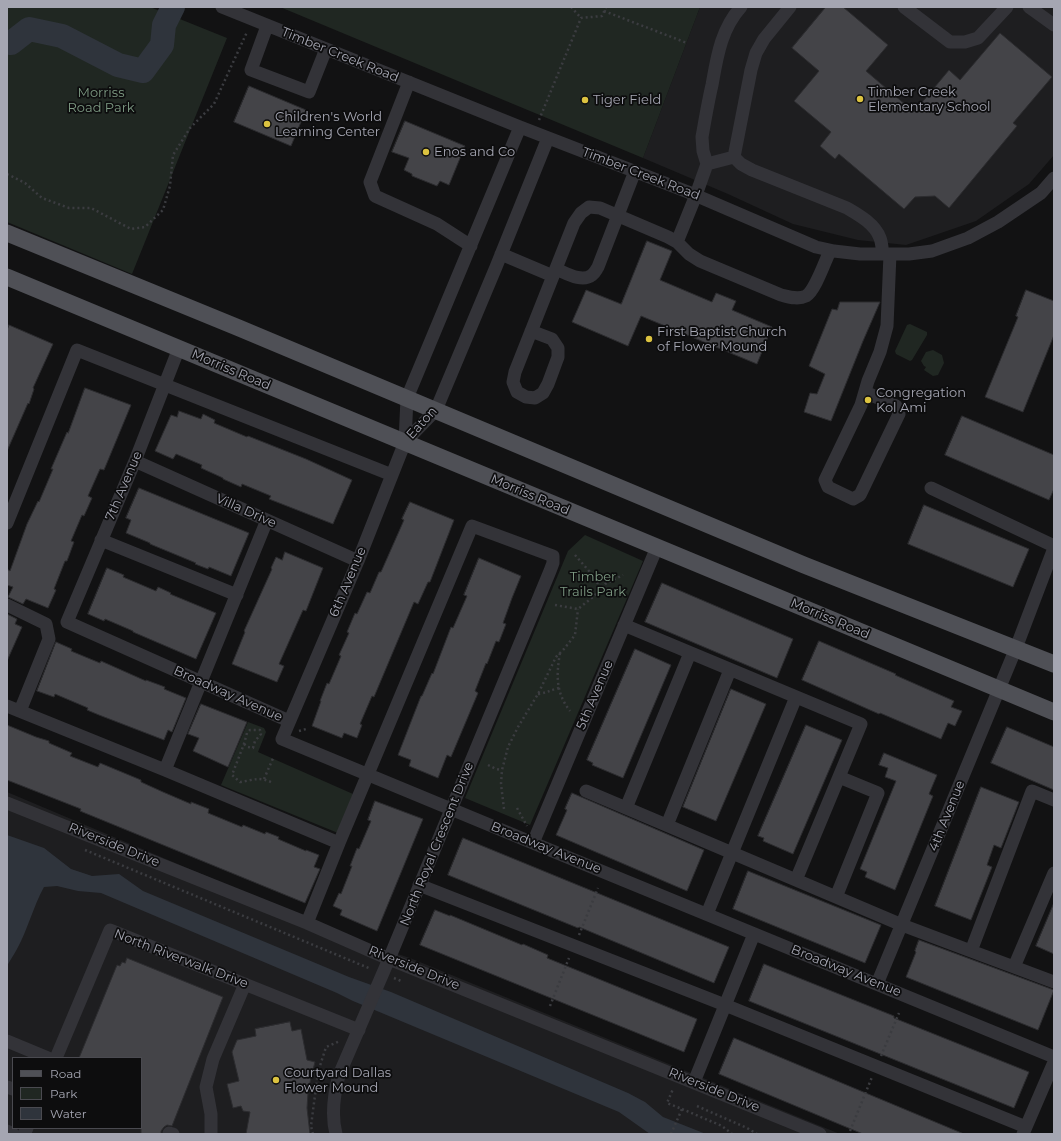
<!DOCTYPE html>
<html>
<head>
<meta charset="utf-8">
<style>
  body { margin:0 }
  #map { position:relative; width:1061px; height:1141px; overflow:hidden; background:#121213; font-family:Montserrat,sans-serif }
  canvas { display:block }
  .frame { position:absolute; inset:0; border:8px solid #a5a6b2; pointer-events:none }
  .legend { position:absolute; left:12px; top:1057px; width:130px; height:72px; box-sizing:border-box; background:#0d0d0e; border:1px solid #4a4a50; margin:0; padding:5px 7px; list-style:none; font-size:12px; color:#a5a6b2 }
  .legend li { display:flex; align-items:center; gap:8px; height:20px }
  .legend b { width:20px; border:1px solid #4a4a50 }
</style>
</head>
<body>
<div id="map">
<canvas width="1061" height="1141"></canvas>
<div class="frame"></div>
<ul class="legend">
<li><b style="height:5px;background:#4f5056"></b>Road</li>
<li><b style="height:11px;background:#202722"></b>Park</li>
<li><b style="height:11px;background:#2f343c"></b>Water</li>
</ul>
</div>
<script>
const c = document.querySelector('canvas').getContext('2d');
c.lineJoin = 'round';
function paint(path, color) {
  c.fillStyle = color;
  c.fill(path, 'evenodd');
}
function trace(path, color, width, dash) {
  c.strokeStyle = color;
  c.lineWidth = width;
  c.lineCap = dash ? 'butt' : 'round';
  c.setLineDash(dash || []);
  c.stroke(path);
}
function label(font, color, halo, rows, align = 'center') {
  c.font = font + ' Montserrat,sans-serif';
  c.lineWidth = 3.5;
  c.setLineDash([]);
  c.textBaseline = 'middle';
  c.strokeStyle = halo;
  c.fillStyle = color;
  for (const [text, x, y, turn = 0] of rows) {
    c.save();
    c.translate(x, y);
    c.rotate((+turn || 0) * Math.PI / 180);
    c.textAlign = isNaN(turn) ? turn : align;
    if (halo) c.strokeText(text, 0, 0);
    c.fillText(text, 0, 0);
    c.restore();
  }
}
const built = new Path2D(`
  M700,7H1054V155L1029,184L976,221L906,245L858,240L793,224L728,194L643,158Z
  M7,792L370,945L410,958L840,1134H7ZM13,1058H141V1128H13Z`);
const green = new Path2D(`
  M7,7H150L227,38L132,274L7,222Z
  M280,7H700L643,158Z
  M910,324L927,332V335L912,360L910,361L896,354L895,351L907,325Z
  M933,350L942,355L944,363L938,375L933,376L924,370L926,367L924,366L921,361L926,352Z
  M585,535L643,561L530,825L465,798L568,551Z
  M248,722L264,728L266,732L258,752L353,794L338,833L221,785Z`);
const water = new Path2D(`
  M7,835L44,848L71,869L92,876L119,874L143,891L349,977L391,992L628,1093L645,1102L663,1117L706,1134H650L619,1112L353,1001L337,993L101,893L78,891L57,886L44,887C33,907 28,929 17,949C14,955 10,960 7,966Z`);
const river = new Path2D(`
  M7,42L11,43L29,29L62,36L118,65L143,71L162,45L164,25L173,7`);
const building = new Path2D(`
  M826,7H843L888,45L866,71L914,112L949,70L960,80L1000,33L1052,77L1013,123L1017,126L949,208L935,196L915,197L904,209L839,154L835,159L820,146L831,132L794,101L819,71L792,48Z
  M249,86L306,110L291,146L234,122Z
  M405,121L465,146L449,185L440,181L437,186L412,176V174L404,170L409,158L392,152Z
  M647,241L672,251L660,280L712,302L716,293L736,301L732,310L772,327L757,364L641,316L628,346L572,322L586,290L621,304Z
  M1026,290L1054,301V335L1023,412L985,397L1018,317L1016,316Z
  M840,302H880L863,341L831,421L804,412L810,393L817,394L825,374L809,366L832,309L837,310Z
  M9,325L53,344L33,388L34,389L29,404L28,403L7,451V331Z
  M85,388L131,405L104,470L100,469L88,496L92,498L84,516L82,515L71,541L74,542L67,561H65L54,589L56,590L48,608L26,599L23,604L8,597L13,587L7,585V569L10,571L27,524L38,501L39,502L53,469H51L67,432L68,433Z
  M179,411L201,419L203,414L215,420L214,423L247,437L248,436L306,459L352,480L333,524L269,499L271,496L242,484L241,487L223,479V478L201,468L202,465L176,454L173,459L155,451L171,415L177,417Z
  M962,416L1054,455V489L1049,500L945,455Z
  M139,488L249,533L231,576L209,567L208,569L195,564L196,563L150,544V543L126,533L131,520L126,518Z
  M410,502L454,520L430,582H428L418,604L414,602L374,697L372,696L360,724L362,725L357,738L344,733L342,738L312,726L321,701H320L327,683L329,684L341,656L339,655L349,633L347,632L355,613L357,614L367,592L370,593L379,572H381L404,520L402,519Z
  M924,505L1029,549L1013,587L908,544Z
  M285,552L323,568L306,611L303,610L279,664L284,666L277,682L232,664L245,632L244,631L272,569L271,568L276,557L282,560Z
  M479,558L521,576L512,598L503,623L506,624L499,642L496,641L487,664L486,663L475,691L478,693L451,757L447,755L438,778L409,766L411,760L398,755L421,696H422L432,673L433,674L451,627L453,628L467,596L464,595Z
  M107,568L124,575L123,577L156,591L158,587L171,593L170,594L216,613L196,659L133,632V631L105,619L104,621L88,614Z
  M662,583L793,639L777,678L645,622Z
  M7,614L17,619L15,624L22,627L7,661Z
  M819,641L896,674L895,675L954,701L951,707L962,711L955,726L948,723L941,739L880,713L879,714L802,680Z
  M56,642L72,649L71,651L100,663L101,661L146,681V680L165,687L164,689L186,698L172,732L168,730L164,740L99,715L87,710L88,708L55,694L54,697L37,691Z
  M635,649L671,665L623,778L592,765L593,763L587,760Z
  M731,689L766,704L716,821L683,807Z
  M201,704L247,722L228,767L193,751L199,738L188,734Z
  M7,725L36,737L49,741V743L72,753L70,756L98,767L100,763L141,780V782L163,792L191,804V802L209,809L208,813L242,827L243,825L265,834L266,832L279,837L278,839L306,851V850L319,855L314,867L320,869L305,903L80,811L81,809L7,780Z
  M806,725L842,740L793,854L763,841L764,838L758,836Z
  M1007,727L1054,747V790L991,763Z
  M884,753L937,775L929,794L933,796L895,890L865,877L867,872L860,869L896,781L885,777L888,768L879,765Z
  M981,787L1019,802L1001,848L994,845L987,865L992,867L971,920L935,906Z
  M572,793L704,850L687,891L556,835L567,810L565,809Z
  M375,801L423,819L377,931L340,915L342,910L333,906L339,893L341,894L352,866H350L357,848L359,849L371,821L368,820Z
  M463,838L729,947L714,983L579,927L578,928L448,875Z
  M748,871L881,925L865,963L733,909Z
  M1054,903V954L1036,946Z
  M435,910L450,916V915L522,945L523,944L548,955L547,958L697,1019L684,1052L420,945Z
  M919,940L1054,990L1038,1030L906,977L916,952L915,951Z
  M127,958L223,997L172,1126L167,1125L164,1127L161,1131V1134H141V1058H79L117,965L120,966L122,962L125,963Z
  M764,964L894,1016V1018L1029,1072L1014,1108L749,1001Z
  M290,1022L292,1031L301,1029L307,1060L315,1062L311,1077L308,1093L307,1108L310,1134H246L250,1112L243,1111L241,1106L233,1108L227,1084L239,1081L232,1052L237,1040L256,1036L255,1029Z
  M734,1038L964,1134H863L846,1127L719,1074Z`);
const path = new Path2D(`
  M571,7L581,18
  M604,11L687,43
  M539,120L581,18L602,16L606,7
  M7,174L25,183L42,198L69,208H91L131,229L145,227L163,210L170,186L173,155L190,128L214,104L247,32
  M575,555L589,571L601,588
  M555,605L578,609L593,597L605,584L623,575
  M560,653C556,676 556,693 570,711
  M538,694C546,693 551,690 559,688
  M299,731L306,729
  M244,744L248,747L253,748L255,741L261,734L260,730H250L247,733L244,744L232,775L240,782C255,780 259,776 273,783
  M488,765L496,769L502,770
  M264,779L274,756
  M517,808L527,826
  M504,809L501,784L502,770L508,747L518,727L538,694L556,657L564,649L575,635L578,609
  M85,850L371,969
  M579,935L598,888
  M394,978L401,981
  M550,1006L569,958
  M881,1056L899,1013
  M697,1106L747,1128L757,1134
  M682,1109L722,1126L732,1134
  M850,1131L872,1077
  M313,1134L311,1126L318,1072L326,1047L340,1041
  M671,1134L682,1109L667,1103L673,1089`);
const minor = new Path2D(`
  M222,7L520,127L688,192L816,247L834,251L860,254H909L932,251L968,238L998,222L1041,193L1054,178
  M904,7L950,42H965L978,38L1007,7
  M1029,7L1054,25
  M267,26L251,70L309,92L326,49
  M409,82L370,182L375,196L437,224L471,246
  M520,127L407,398L405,442L358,561L282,739L533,843L1054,1057
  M734,157L741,164L752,170L847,208C859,215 875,224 880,238C882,243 882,249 883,254
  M707,164L703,151L702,137C705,120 708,102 712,85C717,57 721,29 741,7
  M677,242L696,195L707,164L734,157L751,70L756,53L764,39L790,7
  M501,254L553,276
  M556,269C566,273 582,283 592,275C595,273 596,270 598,267L635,171
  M531,331L552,339L558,348V357L548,384L543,393L535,398L526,397L517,392L513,382L515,372L574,223L581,213L589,207L600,208L668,237L677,242L689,254L700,261L781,295C789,297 798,300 806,296C815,291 825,261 830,251
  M179,348L135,461L67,622L289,721
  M865,392L896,406L899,414L860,495L853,499L828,487L825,480L861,405L868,381L880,352L887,326L890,254
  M405,442L436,410L496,267L548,138
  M135,461L358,561
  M931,488L1054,546
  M7,523L77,350L392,475
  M101,540L237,595
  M7,605L46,624L49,639L20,711
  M624,625L861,724L796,880L902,925L971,951L1032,791L1054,800
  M7,706L165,770L339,843L472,526L553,556V563L550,571L389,959L339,1075C334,1094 331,1115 336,1134
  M165,770L267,520
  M586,791L796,880
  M7,803L307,923L389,959L820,1134
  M626,808L690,653
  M667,825L730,670
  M533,843L657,547
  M419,885L725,1005L1026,1127
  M836,897L878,793L839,777
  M707,914L796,697
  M307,923L339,843
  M971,951L1014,967L1054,873
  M1014,967L1054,982
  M877,984L1016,648L1054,548
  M7,1041L48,1058
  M56,1058L110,930L359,1030
  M694,1082L754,934
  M7,1087L13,1089
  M7,1131L13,1134
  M169,1133L173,1134
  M24,1134L27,1128
  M211,1134V1114L206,1087L213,1059L245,984
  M1023,1134L1054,1062`);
const major = new Path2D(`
  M7,233L239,328L661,505L804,565L1054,664
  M7,277L1054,712`);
const markers = [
  [860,99,4,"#dcc340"],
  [585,100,4,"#dcc340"],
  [267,124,4,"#dcc340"],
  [426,152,4,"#dcc340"],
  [649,339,4,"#dcc340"],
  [868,400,4,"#dcc340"],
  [276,1080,4,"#dcc340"]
];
const streetNames = [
  ["Timber Creek Road",340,55,22],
  ["Timber Creek Road",641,174,21],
  ["Morriss Road",231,370,23],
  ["Eaton",422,423,-48],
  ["7th Avenue",124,486,-67],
  ["Morriss Road",530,495,23],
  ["Villa Drive",246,511,24],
  ["6th Avenue",348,582,-67],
  ["Morriss Road",830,619,23],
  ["Broadway Avenue",228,694,24],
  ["5th Avenue",595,695,-67],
  ["4th Avenue",947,816,-68],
  ["North Royal Crescent Drive",437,844,-68],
  ["Riverside Drive",114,845,22],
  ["Broadway Avenue",546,848,22],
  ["North Riverwalk Drive",181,959,21],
  ["Riverside Drive",414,968,22],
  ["Broadway Avenue",846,971,22],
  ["Riverside Drive",714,1090,22]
];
const poiNames = [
  ["Timber Creek",868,92],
  ["Elementary School",868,107],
  ["Tiger Field",593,100],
  ["Children's World",275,117],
  ["Learning Center",275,132],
  ["Enos and Co",434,152],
  ["First Baptist Church",657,332],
  ["of Flower Mound",657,347],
  ["Congregation",876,393],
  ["Kol Ami",876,408],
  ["Courtyard Dallas",284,1073],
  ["Flower Mound",284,1088]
];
const parkNames = [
  ["Morriss",101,93],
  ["Road Park",101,108],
  ["Timber",593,577],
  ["Trails Park",593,592]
];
paint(built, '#1e1e20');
paint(green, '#202722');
paint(water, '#2f343c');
trace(river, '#2f343c', 24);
paint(building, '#444448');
trace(building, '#2c2c2f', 1);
trace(path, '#3b3c40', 2.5, [2, 3]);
trace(minor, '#333338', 13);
trace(major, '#4f5056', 17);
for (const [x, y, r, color] of markers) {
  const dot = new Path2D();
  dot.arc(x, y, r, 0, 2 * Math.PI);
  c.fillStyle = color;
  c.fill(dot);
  trace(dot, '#0d0d0e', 1.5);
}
label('13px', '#a5a6b2', '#0d0d0e', streetNames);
label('13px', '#a5a6b2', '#0d0d0e', poiNames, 'left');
label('13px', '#7e9b84', '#0d0d0e', parkNames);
</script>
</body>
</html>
